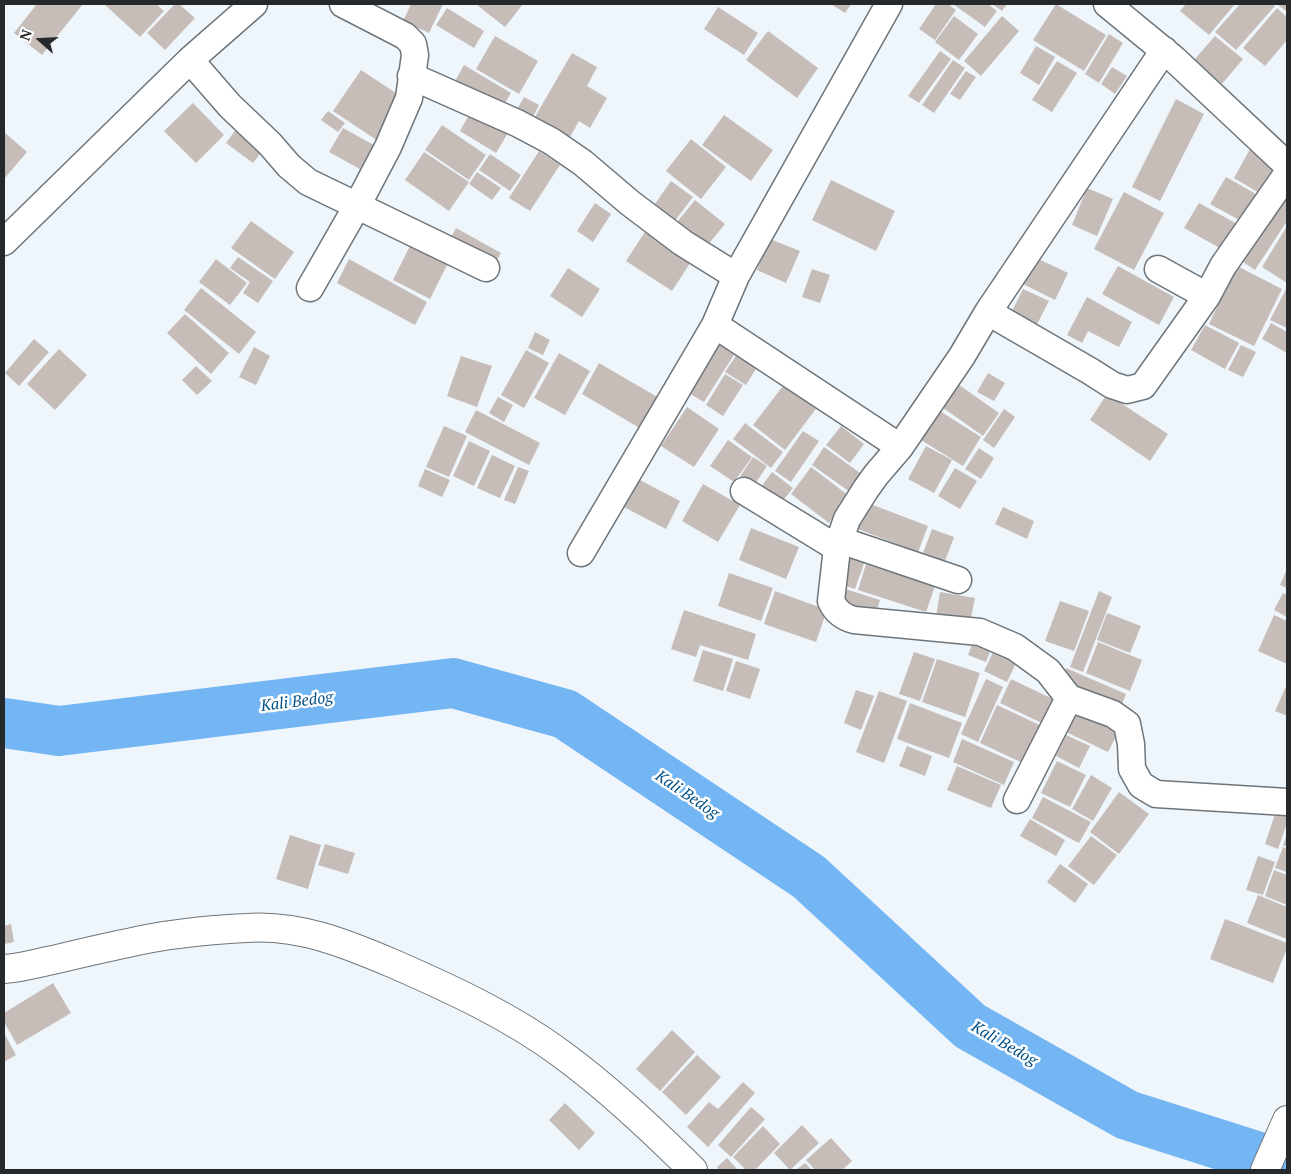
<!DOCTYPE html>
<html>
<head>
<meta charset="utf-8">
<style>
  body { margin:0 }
  #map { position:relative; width:1291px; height:1174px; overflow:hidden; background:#eef5fb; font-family:"PT Serif",serif }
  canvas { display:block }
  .frame { position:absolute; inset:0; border:5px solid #26292b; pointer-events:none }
  .north { position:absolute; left:15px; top:15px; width:50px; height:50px; -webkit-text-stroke:4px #fff; paint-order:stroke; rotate:289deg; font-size:14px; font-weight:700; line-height:20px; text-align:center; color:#26292b }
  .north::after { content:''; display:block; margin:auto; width:18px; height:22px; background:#26292b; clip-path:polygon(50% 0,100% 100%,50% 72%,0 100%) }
</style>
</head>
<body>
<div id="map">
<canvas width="1291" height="1174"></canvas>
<div class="frame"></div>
<div class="north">N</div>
</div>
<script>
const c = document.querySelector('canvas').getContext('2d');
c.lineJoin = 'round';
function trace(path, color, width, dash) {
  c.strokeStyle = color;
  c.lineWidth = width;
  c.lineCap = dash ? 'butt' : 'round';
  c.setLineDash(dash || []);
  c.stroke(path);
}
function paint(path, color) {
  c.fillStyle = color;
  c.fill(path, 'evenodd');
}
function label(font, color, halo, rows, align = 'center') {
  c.font = font + ' "PT Serif",serif';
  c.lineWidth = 5;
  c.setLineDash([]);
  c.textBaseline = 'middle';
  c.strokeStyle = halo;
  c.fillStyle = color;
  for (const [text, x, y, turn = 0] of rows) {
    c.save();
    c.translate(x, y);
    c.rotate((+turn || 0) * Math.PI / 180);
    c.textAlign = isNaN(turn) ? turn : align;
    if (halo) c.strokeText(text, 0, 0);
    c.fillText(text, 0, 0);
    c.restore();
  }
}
const river = new Path2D(`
  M4,723L59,731L453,683L565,714L809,877L970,1026L1127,1115L1287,1166`);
const building = new Path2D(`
  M37,4H83L42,55L14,33Z
  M104,4H156L164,11L140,37Z
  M175,4H179L195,18L165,50L147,33Z
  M411,4H443L429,33L403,21Z
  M478,4H523L505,27L477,5Z
  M831,4H851L845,13Z
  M936,4H948L956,10L935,40L919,29Z
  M953,4H988L997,11L985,27Z
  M992,4H1007L1002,11Z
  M1056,4L1106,35L1084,71L1033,40Z
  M1186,4H1235L1209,35L1180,11Z
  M1240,4H1272L1275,6L1236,50L1215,32Z
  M1277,4H1287V12Z
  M718,7L758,33L744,55L704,29Z
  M447,8L484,31L474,48L436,25Z
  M1277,8L1287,17V40L1265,66L1243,48Z
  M954,16L978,34L959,60L935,42Z
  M1002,16L1019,31L981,76L964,61Z
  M768,31L818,68L797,98L746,60Z
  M1109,34L1123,43L1099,83L1085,74Z
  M495,36L538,61L519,94L476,69Z
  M1215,36L1243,59L1222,84L1194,60Z
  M1036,46L1055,57L1039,85L1020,73Z
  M940,51L951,59L919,103L908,96Z
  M572,53L597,67L587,86L607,98L590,128L579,121L567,142L532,122Z
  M953,60L965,68L934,113L922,105Z
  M1057,61L1077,73L1052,112L1032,100Z
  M464,65L511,93L500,111L454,83Z
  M1112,67L1127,76L1115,94L1101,84Z
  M361,70L405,99L378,141L333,111Z
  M966,71L976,77L960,100L950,94Z
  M524,97L539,105L531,121L515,113Z
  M1176,99L1204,114L1160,201L1132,187Z
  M193,103L224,135L196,163L164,131Z
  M474,106L511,128L496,153L460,131Z
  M328,111L345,123L338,132L321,120Z
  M724,115L773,150L751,181L702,145Z
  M239,125L266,146L253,163L226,143Z
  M442,125L486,155L469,180L425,150Z
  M343,128L381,149L367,173L329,152Z
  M4,132L27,152L4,179Z
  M691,139L726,167L701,199L666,171Z
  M1250,149L1282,167L1266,197L1234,178Z
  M539,151L560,165L530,211L509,198Z
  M424,152L469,182L449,211L405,180Z
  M490,154L521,175L510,191L479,170Z
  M477,172L501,188L492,200L469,184Z
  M1226,177L1256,194L1241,221L1210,204Z
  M831,180L895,211L876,251L812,220Z
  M671,181L693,197L671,226L650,211Z
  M1087,188L1113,199L1097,236L1072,225Z
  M1124,192L1164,213L1134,270L1094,249Z
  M1279,192L1287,198V221L1255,270L1236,257Z
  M695,200L725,224L707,246L677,222Z
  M595,203L611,214L593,242L577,231Z
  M1199,203L1239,225L1225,251L1184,228Z
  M251,221L294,252L275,279L231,248Z
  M1287,226V283L1262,267Z
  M648,227L694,257L672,291L626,261Z
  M456,228L501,253L493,267L448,243Z
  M770,239L800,251L786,283L757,270Z
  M412,242L449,261L430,299L393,280Z
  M238,257L273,281L258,303L243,293L250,282L230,268Z
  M1034,257L1068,273L1055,300L1021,283Z
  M216,259L247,283L230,305L199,282Z
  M349,259L427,302L415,325L337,283Z
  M1118,266L1174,297L1159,325L1102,294Z
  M1237,266L1282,289L1254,346L1209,324Z
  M568,268L600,289L582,317L550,296Z
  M812,269L830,275L820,303L802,297Z
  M1287,287V328L1270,320Z
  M201,288L256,332L239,354L184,310Z
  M1023,289L1049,301L1033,332L1008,319Z
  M1087,297L1132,322L1119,347L1088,331L1082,343L1067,335Z
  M185,314L229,353L211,374L167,333Z
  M1271,323L1287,332V353L1262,339Z
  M1205,325L1239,343L1225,369L1191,350Z
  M535,332L550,340L543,355L528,348Z
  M714,336L737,350L704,402L682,389Z
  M34,339L49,352L19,386L5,373Z
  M1241,345L1256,352L1243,377L1228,370Z
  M254,347L270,356L256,385L239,377Z
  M59,349L87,375L55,410L27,384Z
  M526,350L549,363L524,408L501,395Z
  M739,351L759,364L746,385L725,372Z
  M559,353L590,371L565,415L534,398Z
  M461,356L492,366L477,407L447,396Z
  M599,363L666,402L648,433L582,394Z
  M196,366L212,381L197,395L182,380Z
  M988,373L1005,383L994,401L977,392Z
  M725,374L743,385L723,416L706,405Z
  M786,382L818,406L785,450L753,425Z
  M955,382L999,413L983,436L939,405Z
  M1107,394L1168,434L1150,461L1090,420Z
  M498,397L513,405L504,422L489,413Z
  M687,407L719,429L694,467L661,446Z
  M935,408L981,437L963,466L916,437Z
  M1004,409L1015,417L994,448L983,440Z
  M476,410L540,443L529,465L465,432Z
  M745,423L783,452L771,468L733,439Z
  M444,426L467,436L449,477L426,467Z
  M841,426L864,444L850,463L826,445Z
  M803,431L819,441L791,482L775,471Z
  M728,440L752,457L734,482L710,466Z
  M469,441L490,451L474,486L453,476Z
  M926,446L952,460L934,493L908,479Z
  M824,447L863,475L850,492L812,465Z
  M979,448L994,458L981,479L965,469Z
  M492,455L515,466L500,498L477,488Z
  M753,457L767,466L751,490L737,481Z
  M518,467L529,471L515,504L504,500Z
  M811,467L849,496L829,523L791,494Z
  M955,468L977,481L960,509L938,496Z
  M425,469L450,480L442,497L418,486Z
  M772,472L793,488L778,507L758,491Z
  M634,477L680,501L666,529L620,505Z
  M703,484L740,505L718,542L682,521Z
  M860,500L928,526L918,552L850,526Z
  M1003,507L1034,521L1027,539L995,524Z
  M751,528L799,547L786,579L739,560Z
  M932,529L954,537L945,561L923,553Z
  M848,549L867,555L855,589L837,583Z
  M866,564L935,586L926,612L858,590Z
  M1287,569V588L1280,585Z
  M729,573L773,588L761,621L718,606Z
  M839,587L880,600L875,616L834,604Z
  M775,591L827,610L816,642L764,624Z
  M1099,591L1112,597L1083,672L1070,667Z
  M940,592L975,598L970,623L936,617Z
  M1283,593L1287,595V617L1274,610Z
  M1060,601L1089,611L1074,651L1045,641Z
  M684,610L756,634L748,660L700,645L696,657L671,649Z
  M1107,613L1141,626L1130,653L1097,640Z
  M1274,615L1287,621V664L1258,651Z
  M975,637L993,644L986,662L968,655Z
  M1098,642L1142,660L1130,691L1086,673Z
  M995,648L1018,659L1007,682L984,671Z
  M703,650L733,659L723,691L693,681Z
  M914,652L935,659L920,701L899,694Z
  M937,659L980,673L965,717L922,702Z
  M736,661L760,669L750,699L726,691Z
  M1066,668L1126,694L1121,707L1060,681Z
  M986,679L1003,687L978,742L961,734Z
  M1011,679L1059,702L1048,726L1000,703Z
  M1287,684V716L1275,711Z
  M856,690L874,696L861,730L844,723Z
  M879,691L907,701L884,763L856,752Z
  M910,703L962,723L949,758L897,739Z
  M997,705L1046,728L1029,766L980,743Z
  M1077,705L1121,727L1108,752L1064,731Z
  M1066,735L1090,746L1079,768L1056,756Z
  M962,739L1014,762L1004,785L953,762Z
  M907,746L932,756L925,776L899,766Z
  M1057,761L1086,775L1070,807L1041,793Z
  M957,766L1001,785L991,808L947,790Z
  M1091,775L1112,788L1093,821L1072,809Z
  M1119,792L1149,814L1119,854L1090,832Z
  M1043,797L1091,822L1079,843L1032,818Z
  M1278,805L1287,808V823L1278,849L1265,844Z
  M1030,819L1065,840L1056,856L1020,836Z
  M1287,834V847L1283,845Z
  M290,835L321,845L308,889L276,879Z
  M1091,836L1117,855L1094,885L1068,866Z
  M325,844L355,853L348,874L318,865Z
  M1283,847L1287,849V872L1275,868Z
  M1258,856L1275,862L1263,895L1246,890Z
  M1060,864L1088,884L1075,903L1047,882Z
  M1274,870L1287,875V905L1265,896Z
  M1258,895L1287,907V939L1247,923Z
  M1225,919L1287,943V948L1273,983L1210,959Z
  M11,924L14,942L4,944V926Z
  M53,983L71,1013L17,1045L4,1022V1013Z
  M672,1030L695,1052L660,1091L636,1069Z
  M4,1033L16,1055L4,1062Z
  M697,1055L721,1077L686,1115L662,1092Z
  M743,1082L755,1093L708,1147L687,1127L709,1102L718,1109Z
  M565,1103L595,1133L579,1150L549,1120Z
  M751,1107L765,1119L731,1157L718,1145Z
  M802,1125L819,1143L790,1170L774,1153Z
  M763,1126L780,1144L755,1170H746L733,1157Z
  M831,1138L852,1161L842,1170H815L806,1160Z
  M727,1158L738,1170H719L717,1167Z
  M805,1163L812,1170H796Z`);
const minor = new Path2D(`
  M889,4L736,276L715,325L900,447
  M1107,4L1174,59L1287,165
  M190,60L230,106L270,144L289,166L308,182L486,268
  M411,76L517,123L551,141L583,163L630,203L683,243L736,276
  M4,242L190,60L254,4
  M1158,269L1207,296L1223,266L1287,174
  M310,288L357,206L388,147L409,98L415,55L413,44L405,36L343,4
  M988,312L1164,50
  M744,491L837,548L831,601C836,612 843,617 854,620L980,632L1015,647L1048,671L1069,698L1113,714L1127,724L1131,744L1132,769L1141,785L1156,794L1287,802
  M840,540L958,580
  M837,548L847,519L866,489L876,475L900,447L962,356L988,312L1090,371L1112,385L1127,390L1143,386L1207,296
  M581,553L715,325
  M1017,800L1069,698`);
const secondary = new Path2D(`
  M4,969C20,968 37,963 53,960C78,954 103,948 128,943C166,934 207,930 246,928C299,924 347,944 394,964C451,989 510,1016 560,1053C608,1088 651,1129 693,1170
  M1265,1170L1287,1120`);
const waterNames = [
  ["Kali Bedog",297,702,-7],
  ["Kali Bedog",687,795,34],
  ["Kali Bedog",1004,1044,30]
];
trace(river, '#73b6f3', 50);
paint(building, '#c6bdb9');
trace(minor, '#6e757a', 29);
trace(secondary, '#6e757a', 30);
trace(minor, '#fff', 26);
trace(secondary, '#fff', 28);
label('italic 16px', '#005087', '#fff', waterNames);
</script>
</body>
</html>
